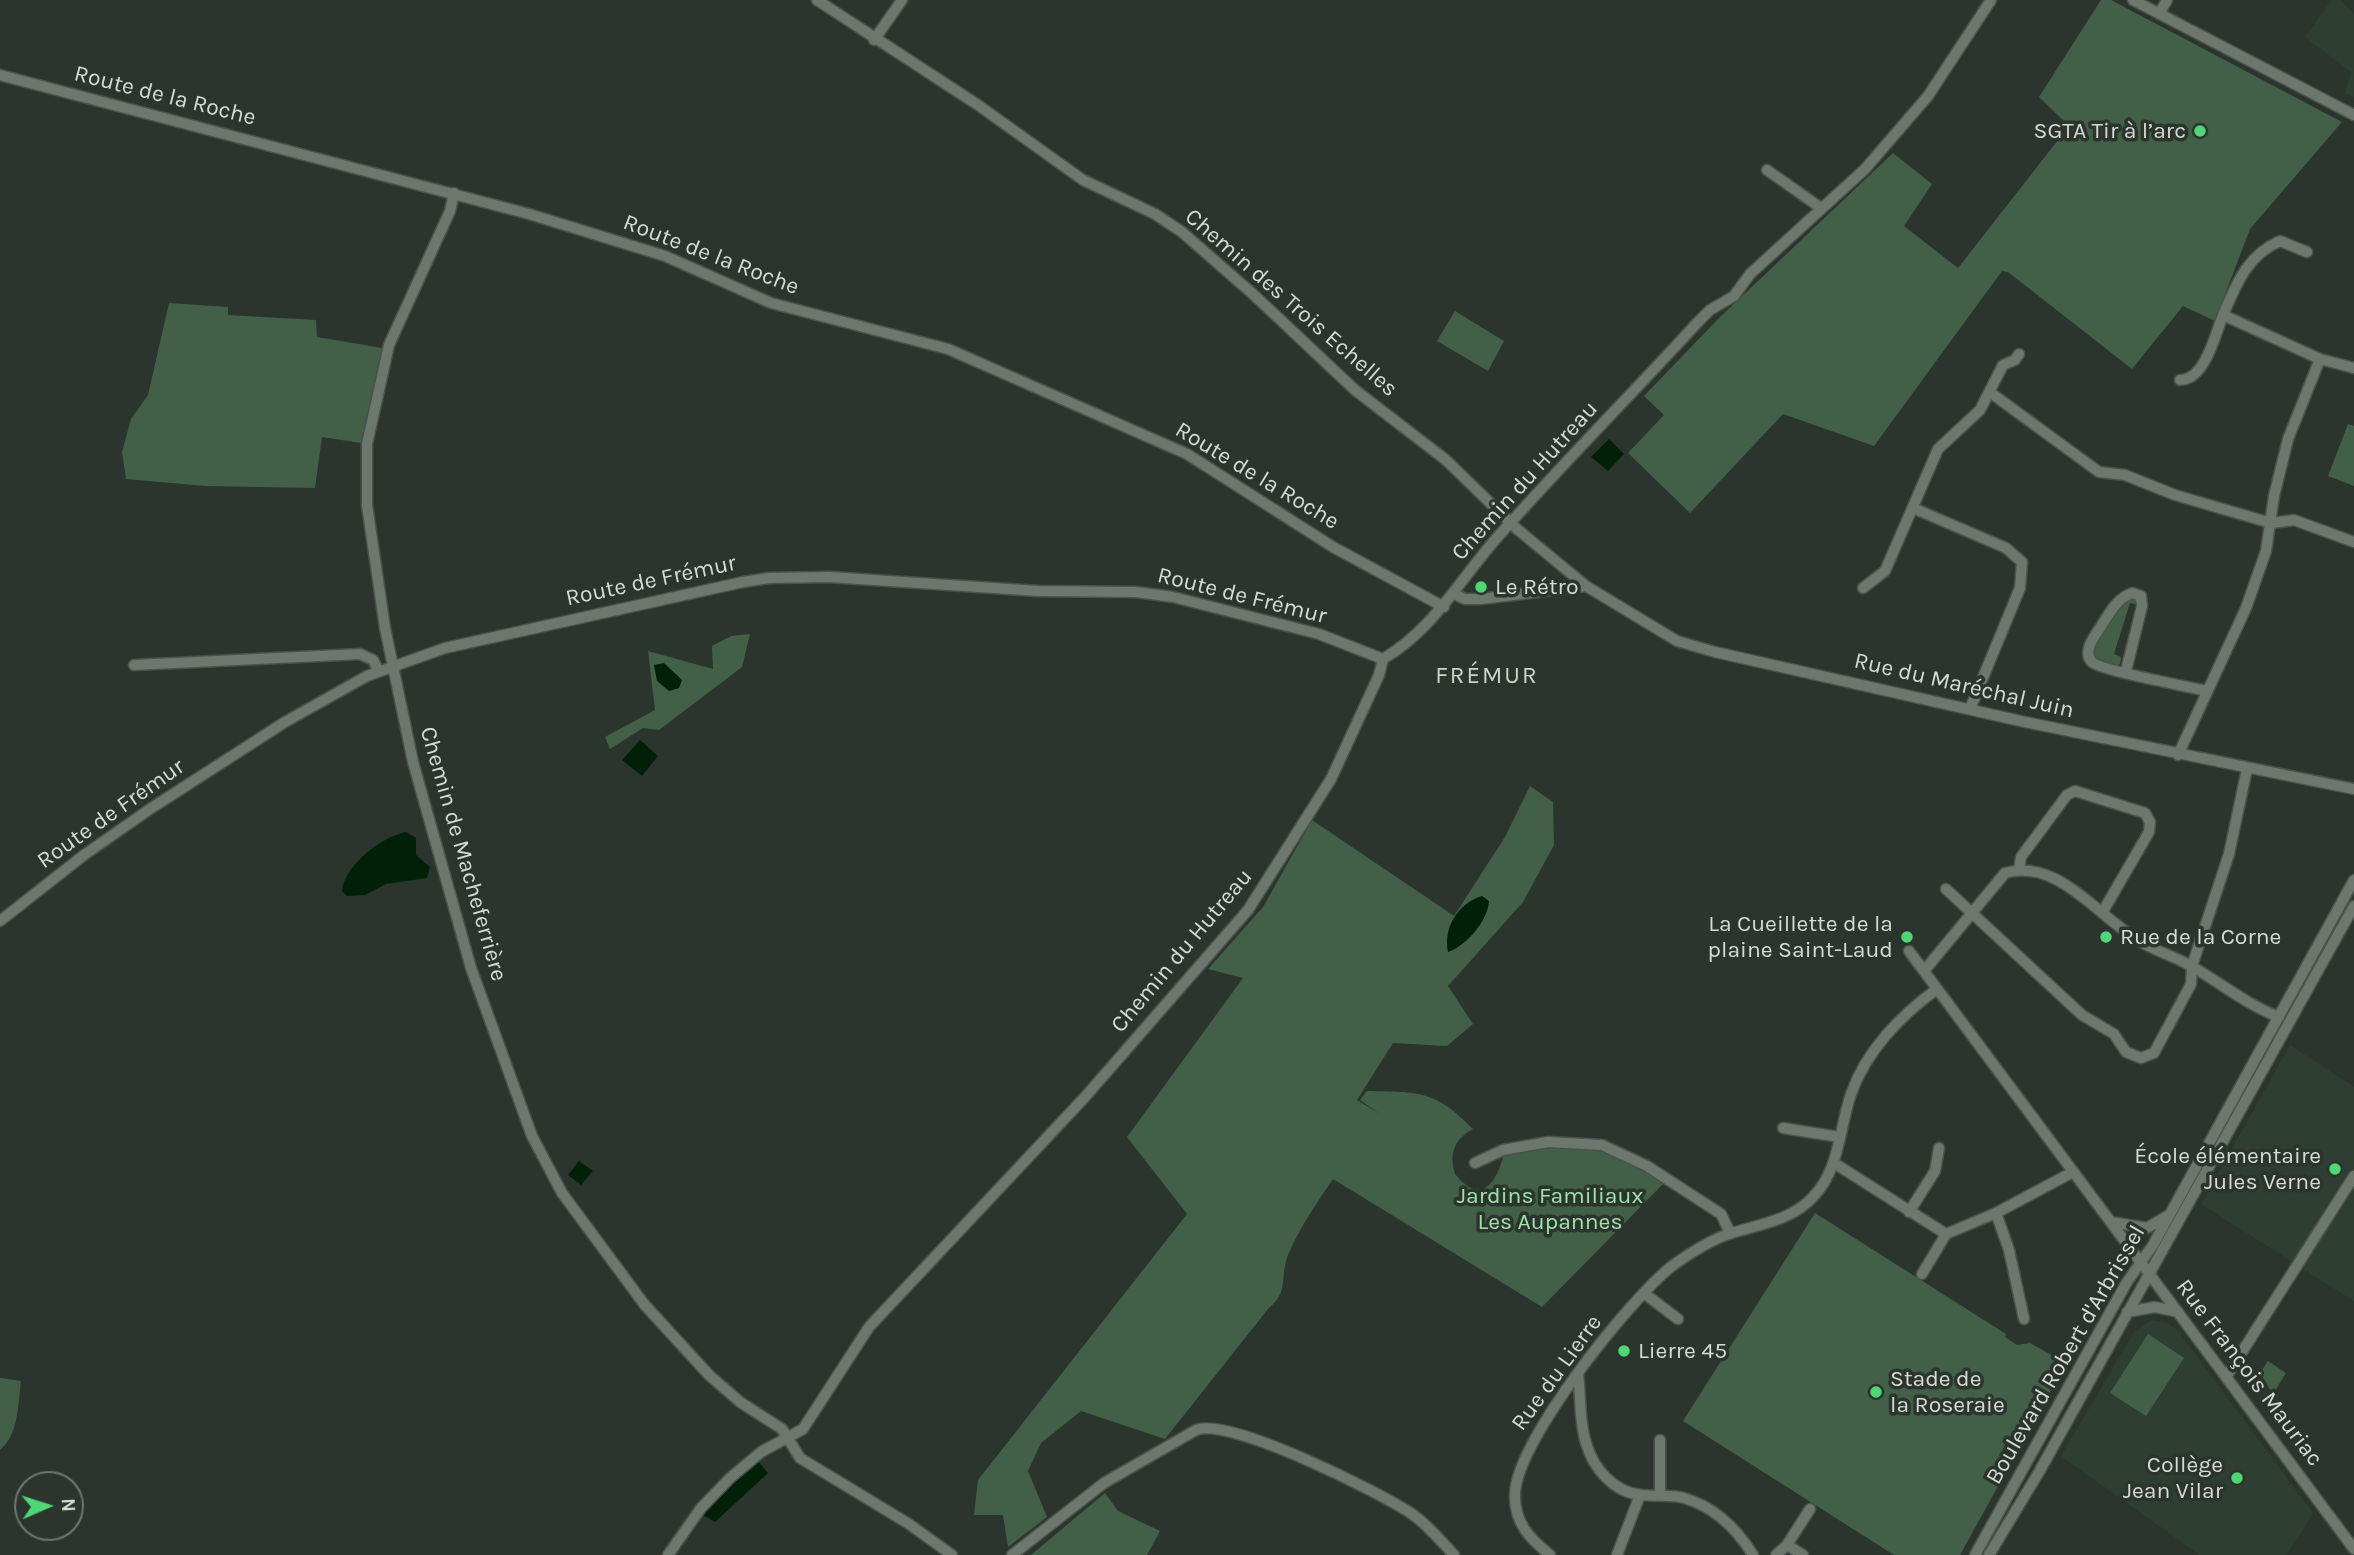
<!DOCTYPE html>
<html>
<head>
<meta charset="utf-8">
<style>
  body { margin:0 }
  #map { position:relative; width:2354px; height:1555px; overflow:hidden; background:#2c352d; font-family:Karla,sans-serif }
  canvas { display:block }
  .north { position:absolute; left:14px; top:1471px; width:70px; height:70px; box-sizing:border-box; background:#2c352d; border:2px solid #707771; border-radius:50%; rotate:87deg; font-size:19px; font-weight:700; line-height:28px; text-align:center; color:#d5dbd6 }
  .north::after { content:''; display:block; margin:auto; width:24px; height:32px; background:#4fd675; clip-path:polygon(50% 0,100% 100%,50% 72%,0 100%) }
</style>
</head>
<body>
<div id="map">
<canvas width="2354" height="1555"></canvas>
<div class="north">N</div>
</div>
<script>
const c = document.querySelector('canvas').getContext('2d');
c.lineJoin = 'round';
function paint(path, color) {
  c.fillStyle = color;
  c.fill(path, 'evenodd');
}
function trace(path, color, width, dash) {
  c.strokeStyle = color;
  c.lineWidth = width;
  c.lineCap = dash ? 'butt' : 'round';
  c.setLineDash(dash || []);
  c.stroke(path);
}
function label(font, color, halo, rows, align = 'center') {
  c.font = font + ' Karla,sans-serif';
  c.lineWidth = 7;
  c.setLineDash([]);
  c.textBaseline = 'middle';
  c.strokeStyle = halo;
  c.fillStyle = color;
  for (const [text, x, y, turn = 0] of rows) {
    c.save();
    c.translate(x, y);
    c.rotate((+turn || 0) * Math.PI / 180);
    c.textAlign = isNaN(turn) ? turn : align;
    if (halo) c.strokeText(text, 0, 0);
    c.fillText(text, 0, 0);
    c.restore();
  }
}
const built = new Path2D(`
  M2332,0H2341L2354,14V97L2345,93L2351,72L2305,37Z
  M2290,1045L2354,1087V1301L2201,1204Z
  M2152,1320L2168,1323L2178,1331L2313,1513L2287,1555H2200L2061,1456L2134,1332Z`);
const green = new Path2D(`
  M2101,0H2111L2342,122L2250,229L2215,321L2183,306L2132,369L2008,272L2002,271L1874,446L1783,414L1690,513L1628,453L1664,415L1644,396L1719,318L1893,153L1932,184L1904,226L1958,268L2069,126L2039,97Z
  M169,303L228,307V315L316,320L317,337L382,348L361,443L322,437L315,488L205,486L126,479L122,452L131,419L148,395Z
  M1455,311L1504,341L1488,371L1437,341Z
  M2348,424L2354,426V486L2328,476Z
  M2135,597L2138,605L2130,603L2114,654L2121,657L2120,664L2114,667C2107,665 2097,664 2094,656C2090,643 2123,600 2135,597Z
  M750,634L742,667L659,730L643,728L610,749L605,737L655,710L648,651L713,669L712,646L731,636Z
  M1530,786L1553,802L1554,845L1523,902L1448,986L1473,1024L1447,1046L1393,1043L1357,1100L1380,1114L1360,1100L1367,1091C1419,1092 1435,1090 1473,1129C1454,1139 1449,1154 1455,1174C1481,1206 1496,1184 1504,1154C1569,1143 1608,1140 1663,1184L1542,1307L1333,1179C1316,1204 1300,1227 1288,1255C1279,1279 1290,1290 1268,1309L1165,1439L1081,1411L1041,1443L1028,1471L1047,1517L1008,1547L1003,1515H974L978,1480L1187,1214L1127,1137L1243,978L1208,969L1263,907L1312,820L1454,916L1505,837Z
  M1815,1213L2006,1334L2005,1337L2017,1345L2030,1343L2066,1363L1960,1555H1894L1683,1421Z
  M2148,1334L2184,1358L2146,1416L2110,1393Z
  M2268,1361L2286,1373L2273,1394L2260,1373Z
  M0,1378L21,1381C18,1404 19,1434 0,1450Z
  M1105,1493L1118,1511L1160,1531L1147,1555H1031Z`);
const water = new Path2D(`
  M1609,439L1624,454L1608,471L1591,457Z
  M664,663L682,680L679,688L669,691L657,681L654,665Z
  M640,740L658,756L642,776L622,760Z
  M406,832L416,838V855L430,867L427,878L386,884L365,895L347,896L342,891C344,866 382,836 406,832Z
  M1482,896L1489,901C1488,921 1466,946 1448,952C1443,928 1458,903 1482,896Z
  M579,1161L593,1171L581,1185L568,1175Z
  M758,1461L768,1473L715,1522L703,1515L719,1495Z`);
const minor = new Path2D(`
  M817,0L978,105L1083,180L1155,214L1182,232L1254,295L1355,390L1446,460L1517,529L1586,586L1677,641L1715,652L2025,722L2354,789
  M2133,0L2354,115
  M2159,14L2167,0
  M874,40L902,0
  M0,75L529,214L665,256L771,303L948,349L1187,454L1333,547L1444,607
  M1767,170L1821,208
  M454,193L450,211L389,345L367,444V505L385,628L413,762L471,968L532,1136L562,1193L644,1304L709,1375L740,1402L782,1429L800,1458L909,1524L952,1555
  M2223,315C2236,285 2247,255 2280,241L2307,252
  M2180,380C2205,380 2215,335 2223,315L2320,359L2354,368
  M1991,393L2099,472L2125,475L2175,495L2271,523L2294,520L2354,542
  M1913,508L2006,548L2022,562L2020,588L1970,709
  M1863,588L1885,571L1938,449L1980,410L2003,365L2015,360L2019,354
  M1454,594L1465,599H1481L1586,586
  M134,665L360,654L373,660L378,670
  M2126,671L2142,606L2141,596L2132,593C2116,599 2109,614 2100,628C2094,637 2082,652 2092,662C2099,670 2190,687 2207,691
  M2178,755L2246,608L2266,551L2274,496L2288,439L2320,359
  M2019,869L2021,857L2067,795L2075,791L2145,813L2150,822L2149,832L2102,913
  M1946,889L2082,1015L2114,1034L2126,1052L2141,1058L2154,1053L2191,984L2192,966L2229,854L2247,769
  M0,921L84,855L150,809L285,722L367,676L445,648L743,582L769,578L829,577L1038,591L1136,592L1173,597L1319,634L1383,659
  M1909,951L2354,1549
  M1924,971L2005,873C2059,857 2100,920 2143,943C2158,952 2176,957 2191,966C2221,983 2247,1005 2279,1017
  M1783,1128L1839,1137
  M1475,1163L1503,1150L1548,1142L1602,1145L1647,1166L1721,1214L1730,1233
  M1834,1163L1946,1234L1996,1213L2073,1172
  M1909,1212L1935,1171L1939,1148
  M1996,1213L2009,1250L2024,1319
  M2111,1222L2147,1228L2167,1216
  M1922,1274L1946,1234
  M1645,1294L1678,1319
  M2127,1312L2155,1307L2178,1312
  M1578,1374C1581,1397 1579,1421 1586,1443C1593,1468 1614,1493 1642,1495C1656,1497 1670,1494 1684,1498C1715,1507 1737,1529 1753,1555
  M2226,1377L2354,1176
  M1660,1440V1494
  M1787,1545L1810,1509
  M668,1555L701,1508L730,1478L761,1452L803,1429L869,1327L1085,1097L1248,910L1331,779L1379,675L1383,659C1436,628 1462,575 1503,531C1566,460 1633,393 1697,323L1710,310L1734,296L1750,274L1865,169L1928,96L1991,0
  M1012,1555L1104,1483L1196,1430C1228,1416 1381,1493 1412,1514C1428,1525 1441,1541 1454,1555
  M1550,1555C1529,1538 1514,1522 1515,1494C1516,1441 1630,1299 1672,1266C1690,1253 1712,1239 1732,1233C1761,1224 1792,1220 1813,1197C1840,1169 1839,1129 1851,1094C1866,1051 1901,1015 1937,989
  M1617,1555L1640,1495
  M1776,1555L1787,1545L1803,1555
  M1975,1555L2127,1282L2153,1245L2354,880
  M1989,1555L2039,1472L2354,906`);
const markers = [
  [2200,131,7,"#4fd675"],
  [1481,587,7,"#4fd675"],
  [1907,937,7,"#4fd675"],
  [2106,937,7,"#4fd675"],
  [2335,1169,7,"#4fd675"],
  [1624,1351,7,"#4fd675"],
  [1876,1392,7,"#4fd675"],
  [2237,1478,7,"#4fd675"]
];
const streetNames = [
  ["Route de la Roche",165,96,14],
  ["Route de la Roche",711,255,21],
  ["Chemin des Trois Echelles",1291,303,41],
  ["Route de la Roche",1257,476,31],
  ["Chemin du Hutreau",1525,481,-48],
  ["Route de Frémur",651,581,-12],
  ["Route de Frémur",1242,596,14],
  ["Rue du Maréchal Juin",1964,686,13],
  ["Route de Frémur",111,814,-35],
  ["Chemin de Macheferrière",463,854,74],
  ["Chemin du Hutreau",1182,951,-50],
  ["Boulevard Robert d'Arbrissel",2066,1355,-60],
  ["Rue du Lierre",1557,1373,-54],
  ["Rue François Mauriac",2249,1373,53]
];
const poiNames = [
  ["SGTA Tir à l’arc",2186,131],
  ["Le Rétro",1495,587,"left"],
  ["La Cueillette de la",1893,924],
  ["plaine Saint-Laud",1893,950],
  ["Rue de la Corne",2120,937,"left"],
  ["École élémentaire",2321,1156],
  ["Jules Verne",2321,1182],
  ["Lierre 45",1638,1351,"left"],
  ["Stade de",1890,1379,"left"],
  ["la Roseraie",1890,1405,"left"],
  ["Collège",2223,1465],
  ["Jean Vilar",2223,1491]
];
const parkNames = [
  ["Jardins Familiaux",1550,1196],
  ["Les Aupannes",1550,1222]
];
const neighbourhoodNames = [
  ["FRÉMUR",1487,676]
];
paint(built, '#2f3e32');
paint(green, '#426047');
paint(water, '#002107');
trace(minor, '#4a524c', 13);
trace(minor, '#6c776d', 10);
for (const [x, y, r, color] of markers) {
  const dot = new Path2D();
  dot.arc(x, y, r, 0, 2 * Math.PI);
  c.fillStyle = color;
  c.fill(dot);
  trace(dot, '#2c352d', 2.5);
}
label('23px', '#d5dbd6', '#2c352d', streetNames);
label('23px', '#d5dbd6', '#2c352d', poiNames, 'right');
label('23px', '#9ce5aa', '#2c352d', parkNames);
c.letterSpacing = '2px';
label('24px', '#cad5cb', '#2c352d', neighbourhoodNames);
c.letterSpacing = '0px';
</script>
</body>
</html>
